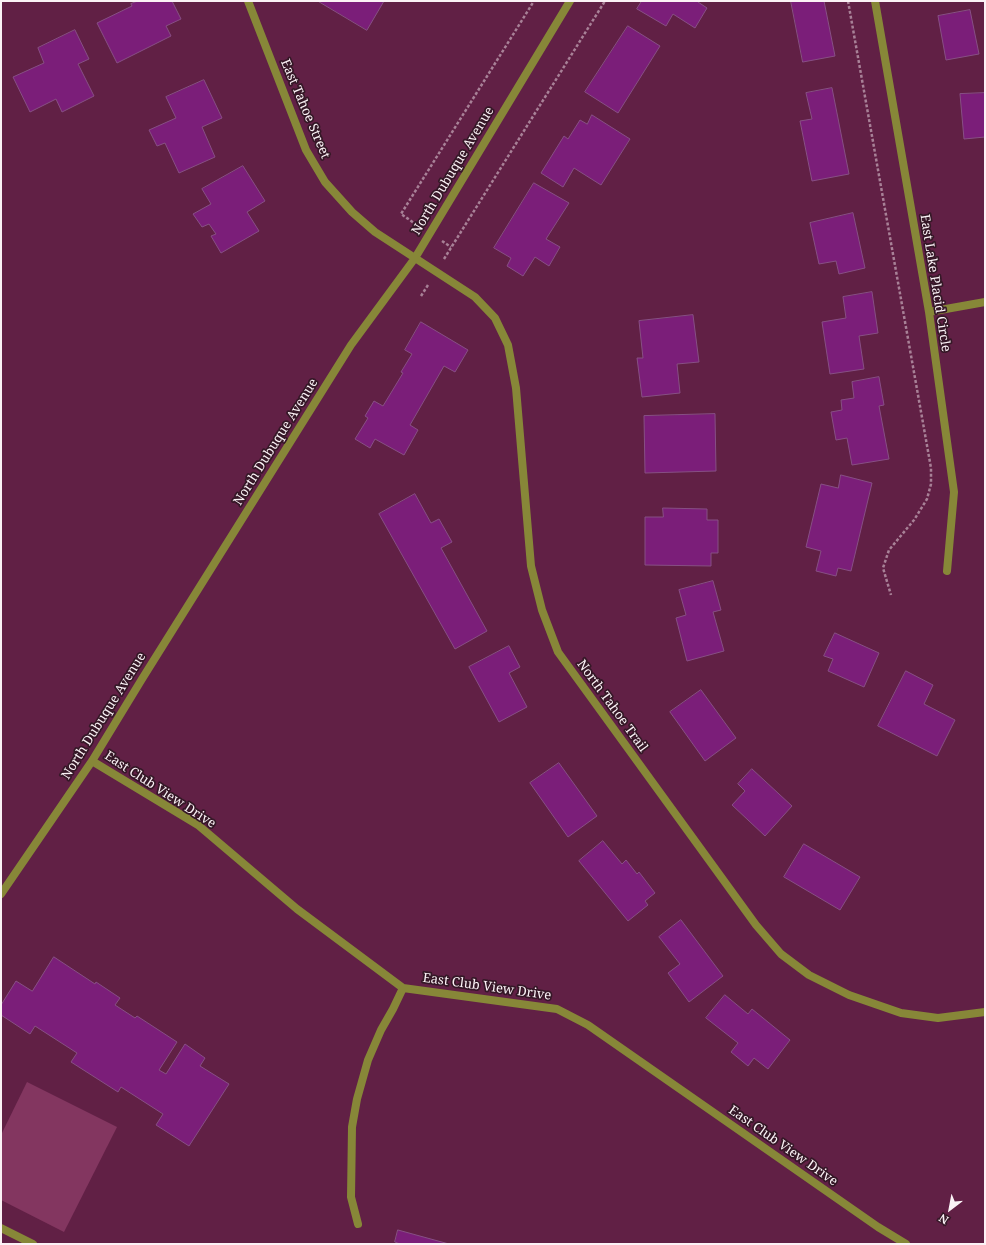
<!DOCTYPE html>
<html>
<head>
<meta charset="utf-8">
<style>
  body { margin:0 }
  #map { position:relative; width:986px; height:1245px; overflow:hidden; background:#612045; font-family:"Noto Serif",serif }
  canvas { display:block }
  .frame { position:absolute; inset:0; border:2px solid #fbf2f6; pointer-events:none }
  .north { position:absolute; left:930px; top:1189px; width:40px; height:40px; -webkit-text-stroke:3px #351827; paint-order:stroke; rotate:212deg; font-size:11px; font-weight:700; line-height:16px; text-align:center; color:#fbf2f6 }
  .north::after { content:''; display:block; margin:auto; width:14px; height:18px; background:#fbf2f6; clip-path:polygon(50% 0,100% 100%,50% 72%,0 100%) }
</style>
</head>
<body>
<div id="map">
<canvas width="986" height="1245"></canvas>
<div class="frame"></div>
<div class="north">N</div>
</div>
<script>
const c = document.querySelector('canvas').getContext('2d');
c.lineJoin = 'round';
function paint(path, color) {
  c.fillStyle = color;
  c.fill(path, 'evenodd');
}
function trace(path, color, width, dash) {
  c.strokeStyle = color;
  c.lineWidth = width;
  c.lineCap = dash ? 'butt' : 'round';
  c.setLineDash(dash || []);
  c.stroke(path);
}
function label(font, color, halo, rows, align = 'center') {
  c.font = font + ' "Noto Serif",serif';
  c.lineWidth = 3.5;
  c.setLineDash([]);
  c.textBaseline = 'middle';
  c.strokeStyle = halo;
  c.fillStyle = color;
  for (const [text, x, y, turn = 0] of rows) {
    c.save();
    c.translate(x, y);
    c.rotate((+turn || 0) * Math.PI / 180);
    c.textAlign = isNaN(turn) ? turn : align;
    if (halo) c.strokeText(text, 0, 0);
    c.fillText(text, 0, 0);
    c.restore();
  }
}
const green = new Path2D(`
  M27,1082L117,1127L64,1232L1,1200V1135Z`);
const building = new Path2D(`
  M138,1H172L181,19L166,26L171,36L117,63L97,23L132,6L131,4Z
  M318,1H384L367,30Z
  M642,1H699L698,2L707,8L695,28L673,14L666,26L637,9Z
  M791,1H824L835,56L803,62Z
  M970,10L979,54L946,60L938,16Z
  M628,26L660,46L618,113L585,92Z
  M75,30L89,59L78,64L94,96L62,112L56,99L30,112L13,77L44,63L38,48Z
  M204,80L222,118L202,127L215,157L179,173L165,143L157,146L149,130L176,118L166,97Z
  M832,88L849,174L812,181L800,121L812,119L806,93Z
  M985,93V137L964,139L960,94Z
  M592,115L630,139L601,185L574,168L563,187L541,173L564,136L568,139L580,120L587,124Z
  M243,166L265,201L247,212L259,231L221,253L211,236L216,234L209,224L202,227L193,214L211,204L202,189Z
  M534,183L569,203L546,239L560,247L549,266L535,257L523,276L507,266L511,258L494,248Z
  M853,213L865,268L839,274L836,261L819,264L810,223Z
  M872,292L878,333L859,336L864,369L830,374L822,322L846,318L843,297Z
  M693,315L699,362L677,364L680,393L642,397L637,358H643L639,321Z
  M421,322L468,350L455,372L444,366L410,425L418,430L404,455L375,439L370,448L355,439L368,418L365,416L374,401L383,406L403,373L401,372L412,354L405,350Z
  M879,377L884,405L879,406L889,459L852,465L847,438L836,440L831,412L842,410L841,400L854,398L852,382Z
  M715,414L716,471L645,473L644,416Z
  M841,475L872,483L851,571L838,568L836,576L816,571L821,551L806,547L821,484L838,488Z
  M415,494L431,523L439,519L452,542L441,548L487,631L455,649L379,514Z
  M663,508L707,509V520H718V553H711V566L645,565V517H663Z
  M713,581L721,610L713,612L724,651L687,661L676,618L686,615L679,590Z
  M835,633L879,653L864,687L828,671L833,659L824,656Z
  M509,646L520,667L509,673L527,707L499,722L469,667Z
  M906,671L933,685L924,704L955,720L937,756L878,726Z
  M701,690L736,738L705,761L670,712Z
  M559,763L597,816L568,837L530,783Z
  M752,769L792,806L765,836L732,805L745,791L738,784Z
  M603,841L622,864L626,860L637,874L639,872L655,893L645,901L648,905L628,921L579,861Z
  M804,844L860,877L840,910L784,877Z
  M681,920L723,976L689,1002L668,973L680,964L659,937Z
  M54,957L95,984L96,982L120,998L115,1005L135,1018L137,1016L177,1042L159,1070L166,1074L185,1044L205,1058L200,1066L229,1084L189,1146L156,1125L163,1114L121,1087L118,1092L71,1062L77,1053L35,1026L30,1034L1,1015V1005L16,981L32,991Z
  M725,995L748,1014L752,1009L790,1040L768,1069L754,1058L748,1066L731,1052L738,1043L706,1018Z
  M398,1230L449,1244H400L395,1242Z`);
const path = new Path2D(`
  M848,1L931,468V484L927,499L914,520L889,550L883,568L891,595
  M417,225L401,214L534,1
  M442,241L451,247
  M444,259L605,1
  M421,296L428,285`);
const minor = new Path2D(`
  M248,1L306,150L325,182L352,212L375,232L475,297L495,318L508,345L516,388L531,566L542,610L558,652L756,925L781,954L809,975L849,995L901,1013L938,1018L985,1012
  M875,1L929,312L954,492L947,571
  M929,312L985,302
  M92,761L198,825L297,909L403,988L557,1009L588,1025L878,1227L906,1244
  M1,894L92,761L142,679L351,345L415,258L570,1
  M358,1224L351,1197L352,1127L357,1099L368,1060L381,1030L393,1009L403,988
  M1,1228L33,1244`);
const streetNames = [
  ["East Tahoe Street",305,109,67],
  ["North Dubuque Avenue",453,171,-59],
  ["East Lake Placid Circle",935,283,81],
  ["North Dubuque Avenue",276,442,-58],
  ["North Tahoe Trail",612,706,54],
  ["North Dubuque Avenue",104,716,-58],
  ["East Club View Drive",160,790,33],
  ["East Club View Drive",487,987,8],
  ["East Club View Drive",783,1146,35]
];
paint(green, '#833660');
paint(building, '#7b1e79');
trace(building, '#874f84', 1);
trace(path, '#a88197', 2.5, [3, 2]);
trace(minor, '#878738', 8);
label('13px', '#fbf2f6', '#351827', streetNames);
</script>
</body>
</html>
